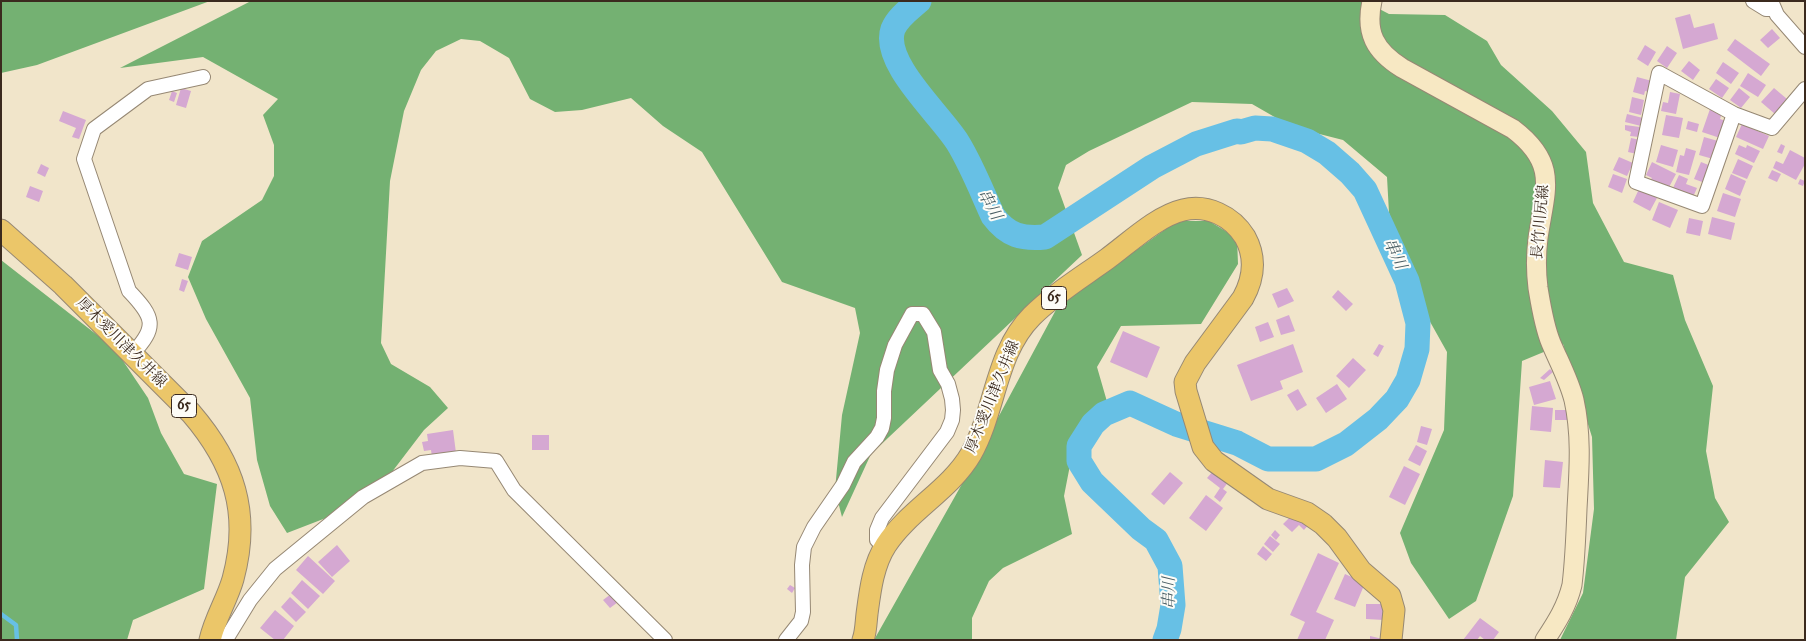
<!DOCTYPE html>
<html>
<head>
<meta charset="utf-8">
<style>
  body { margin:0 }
  #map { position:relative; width:1806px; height:641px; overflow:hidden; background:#f1e5ca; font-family:"IM FELL Great Primer",serif }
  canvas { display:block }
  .frame { position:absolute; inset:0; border:2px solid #3b2a1e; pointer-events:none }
</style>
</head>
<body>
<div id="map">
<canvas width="1806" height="641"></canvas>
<div class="frame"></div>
</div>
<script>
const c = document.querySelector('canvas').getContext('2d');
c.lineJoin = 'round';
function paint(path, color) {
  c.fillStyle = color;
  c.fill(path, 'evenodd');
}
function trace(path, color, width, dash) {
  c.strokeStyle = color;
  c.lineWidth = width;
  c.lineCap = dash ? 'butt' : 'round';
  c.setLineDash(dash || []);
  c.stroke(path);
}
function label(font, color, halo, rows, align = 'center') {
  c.font = font + ' "IM FELL Great Primer","Noto Serif JP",serif';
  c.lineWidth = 4;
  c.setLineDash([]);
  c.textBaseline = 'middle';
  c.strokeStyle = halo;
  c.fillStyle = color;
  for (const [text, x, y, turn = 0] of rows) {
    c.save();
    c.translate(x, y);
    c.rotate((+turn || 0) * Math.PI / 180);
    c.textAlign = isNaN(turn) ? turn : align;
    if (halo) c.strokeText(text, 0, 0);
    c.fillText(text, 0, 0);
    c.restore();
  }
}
const forest = new Path2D(`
  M1,1H210L37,65L1,73Z
  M251,1H1364L1389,14L1445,15L1487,41L1501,65L1552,111L1586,152L1593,203L1624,262L1673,275L1685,320L1713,386L1706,451L1715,498L1729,522L1685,577L1676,640H1560L1583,593L1594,509L1592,437L1563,344L1522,361L1513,496L1476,601L1449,619L1411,563L1400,533L1444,430L1447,352L1419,302L1389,213L1387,177L1343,140L1292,127L1252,104L1192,102L1089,151L1066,165L1058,188L1082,255L871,454L842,517L835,490L842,415L860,333L855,308L782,282L702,152L663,126L631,98L582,110L555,112L530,99L509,58L480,41L461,39L436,51L421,70L404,111L390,181L381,343L391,364L430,387L448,408L424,430L382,485L344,511L287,533L270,506L257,460L250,398L206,319L188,277L202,241L262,200L274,176V145L263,115L278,99L203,57L120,68Z
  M1177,221H1209L1237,238L1238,264L1201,324L1121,326L1097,367L1110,412L1071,460L1064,496L1072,534L1003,568L989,581L972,618V640H874L971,468L1058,306Z
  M1,260L115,349L148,398L161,433L184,474L217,484L204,589L133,620L127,640H1Z`);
const stream = new Path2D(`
  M1,614L16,625L17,640`);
const river = new Path2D(`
  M919,1C910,9 898,17 893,29C881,63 942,116 958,143C972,166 982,192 993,216C1008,236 1022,239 1045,237L1152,167L1196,144L1237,131L1241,132L1255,128L1272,129L1307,141L1327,153L1350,173L1365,190L1407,281L1418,323L1417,349L1408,380L1397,399L1378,419L1346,444L1316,459H1268L1237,443L1176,424L1130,403L1104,414L1093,424L1079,446V461L1092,482L1141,529L1156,540L1170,566L1173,605L1169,629L1165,640`);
const building = new Path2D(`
  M1690,14L1694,28L1714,23L1718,39L1683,49L1675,18Z
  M1772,29L1780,38L1768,48L1760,40Z
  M1735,39L1770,64L1761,76L1727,50Z
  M1645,45L1656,52L1648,66L1637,59Z
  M1667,46L1677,53L1667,68L1657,61Z
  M1689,61L1700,70L1693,80L1681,71Z
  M1723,62L1739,73L1731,84L1716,73Z
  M1748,73L1766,85L1758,97L1740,86Z
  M1637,77L1652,81L1649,92L1645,91L1644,95L1633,92Z
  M1716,79L1729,88L1722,98L1709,89Z
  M181,88L191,91L186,108L176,105Z
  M1739,88L1750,97L1741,108L1730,100Z
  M1774,88L1787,99L1775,114L1761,102Z
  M172,91L177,93L174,102L169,100Z
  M1670,92L1680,94L1676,114L1661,111L1663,102L1668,103Z
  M1632,97L1644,100L1641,115L1629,112Z
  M1710,109L1722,113L1720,119L1726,121L1720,138L1702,132Z
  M63,111L86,120L79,139L72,137L76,128L59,121Z
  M1627,114L1643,118L1641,126L1625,122Z
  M1666,115L1683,118L1679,138L1662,135Z
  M1688,121L1699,124L1697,132L1686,129Z
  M1742,124L1769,136L1763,149L1736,137Z
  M1625,125L1640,127L1639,137L1630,136L1631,132L1625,130Z
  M1704,137L1718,141L1713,159L1699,155Z
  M1631,138L1640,140L1637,154L1628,152Z
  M1781,144L1785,146L1782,154L1777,152Z
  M1661,145L1678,150L1673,167L1656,162Z
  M1739,145L1746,148L1747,145L1760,151L1754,163L1735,154Z
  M1686,148L1696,151L1689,175L1676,172L1680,155L1684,156Z
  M1790,150L1805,158V164L1796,180L1773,168L1776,161L1783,164Z
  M1619,157L1633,163L1627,176L1613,170Z
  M1738,159L1753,166L1747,179L1732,173Z
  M1652,162L1676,174L1668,189L1650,180L1652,178L1646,175Z
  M1701,162L1711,166L1705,183L1694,179Z
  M41,164L49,168L45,177L37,173Z
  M1772,170L1781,174L1777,182L1768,178Z
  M1613,174L1627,179L1622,193L1608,187Z
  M1731,174L1746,181L1740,196L1725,189Z
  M1679,175L1688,179L1686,184L1697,188L1693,197L1673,188Z
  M1800,179L1805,181L1803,186L1798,184Z
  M30,186L43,191L39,202L26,197Z
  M1639,189L1657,198L1650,211L1633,202Z
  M1723,193L1741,199L1735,217L1717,211Z
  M1659,202L1678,210L1670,228L1652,220Z
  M1712,217L1735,223L1731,240L1708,234Z
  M1689,218L1703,221L1700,236L1686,233Z
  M179,253L192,257L188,270L175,266Z
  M182,279L188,281L184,292L179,290Z
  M1287,288L1294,301L1278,308L1272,294Z
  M1338,290L1353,304L1346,311L1332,297Z
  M1289,315L1295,331L1281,335L1276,320Z
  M1268,322L1274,337L1260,342L1255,327Z
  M1123,331L1160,347L1147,378L1110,362Z
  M1293,344L1303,372L1280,381L1283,389L1251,401L1237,365Z
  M1379,344L1384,346L1378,357L1373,354Z
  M1353,358L1366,370L1349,388L1336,376Z
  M1550,369L1553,372L1544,380L1540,378Z
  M1550,381L1556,399L1534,405L1529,387Z
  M1337,384L1347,399L1326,413L1316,398Z
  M1298,389L1307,405L1297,411L1287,395Z
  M1532,406L1553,408L1551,432L1530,430Z
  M1555,410H1567V420H1555Z
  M1421,426L1432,429L1427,445L1417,442Z
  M453,430L456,453L432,457L431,450L424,451L422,442L428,441L427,434Z
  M532,435H549V450H532Z
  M1416,445L1427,451L1420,466L1408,460Z
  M1545,460L1563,462L1560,488L1543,487Z
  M1404,466L1420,474L1405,505L1389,497Z
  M1214,470L1229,481L1223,489L1227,492L1220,502L1214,497L1220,488L1207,478Z
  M1170,472L1183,483L1164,505L1151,494Z
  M1206,495L1223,508L1206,531L1189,518Z
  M1292,515L1299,522L1303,518L1309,524L1304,530L1299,525L1292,532L1283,524Z
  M1275,530L1280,535L1276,540L1271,535Z
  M1270,536L1280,544L1273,552L1264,544Z
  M337,545L350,561L332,577L318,562Z
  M1263,546L1272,554L1266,561L1257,554Z
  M1318,553L1339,563L1316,612L1334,620L1325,640H1297L1305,622L1290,615Z
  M308,556L335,581L323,594L296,570Z
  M1345,574L1365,583L1355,607L1334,599Z
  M302,580L320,596L308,609L291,593Z
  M790,585L795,588L792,593L787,589Z
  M611,594L618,602L610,608L603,600Z
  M290,597L306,612L296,622L281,607Z
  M1366,604H1384V620L1366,619Z
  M275,610L294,626L283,640H275L260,628Z
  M1480,618L1499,632L1493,640H1485L1480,636L1477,640H1463Z
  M1370,636L1383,639V640H1370Z`);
const minor = new Path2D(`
  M1753,1L1766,9H1773
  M1771,1L1777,15L1805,47
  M1734,114L1702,206L1636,182L1659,73L1734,114L1772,128L1805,89
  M132,354C158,327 154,317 129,291L84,159L94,129L148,89L203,77
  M223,640L228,636L250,600L275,569L363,497L422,463L460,458L496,461L514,490L665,640
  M786,640L801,621L803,612L802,565L804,547L814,527L843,485L854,462L877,437L882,428L884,418V391L887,370L895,345L912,314H923L934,332L940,370L948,384L952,399L953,410L952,420L947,432L882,518L877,530V540L885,546`);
const secondary = new Path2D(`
  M1372,1C1365,33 1375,51 1402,68L1513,129C1559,164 1545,190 1538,238C1536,254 1536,272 1538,288C1541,306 1544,326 1551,343C1559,362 1569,380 1574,400C1582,436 1579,472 1577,509C1576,535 1575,560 1572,585C1567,606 1557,622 1545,640`);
const primary = new Path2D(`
  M1,230L63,285L191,413C234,463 251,513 233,579C227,600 215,618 210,640
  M863,640C866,632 866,622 867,614C870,591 873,565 886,545C909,510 950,490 971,454C996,410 995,353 1032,316C1054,294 1082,277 1107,259C1129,243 1157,216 1183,210C1207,204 1232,216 1245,237C1256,257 1254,278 1243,298L1195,363L1185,382L1186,391L1203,447L1214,461L1268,499L1307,513L1323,524L1337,538L1361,571L1390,596L1394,610L1391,640`);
const shields = [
  [1054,298,25],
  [184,406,25]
];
const shieldNames = [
  ["65",1054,298],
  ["65",184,406]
];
const streetNames = [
  ["長竹川尻線",1541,222,-85],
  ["厚木愛川津久井線",121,343,45],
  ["厚木愛川津久井線",993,397,-68]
];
const waterNames = [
  ["串川",989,205,61],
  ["串川",1394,254,65],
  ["串川",1170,593,-90]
];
paint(forest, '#74b172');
trace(stream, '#67c0e5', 4.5);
trace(river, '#67c0e5', 25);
paint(building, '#d5a8d2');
trace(minor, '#968874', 16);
trace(secondary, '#968874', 21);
trace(primary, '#968874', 23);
trace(minor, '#fff', 14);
trace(secondary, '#f7e8c3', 19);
trace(primary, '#ebc669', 21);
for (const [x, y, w] of shields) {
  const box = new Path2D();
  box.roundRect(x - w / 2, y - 11.5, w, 23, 4);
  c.fillStyle = '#fdfcf7';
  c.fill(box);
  trace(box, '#3b2a1e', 1);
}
label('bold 14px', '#3b2a1e', null, shieldNames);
label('15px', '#3b2a1e', '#fdfcf7', streetNames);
label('italic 16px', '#4a5e64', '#fdfcf7', waterNames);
</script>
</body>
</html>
